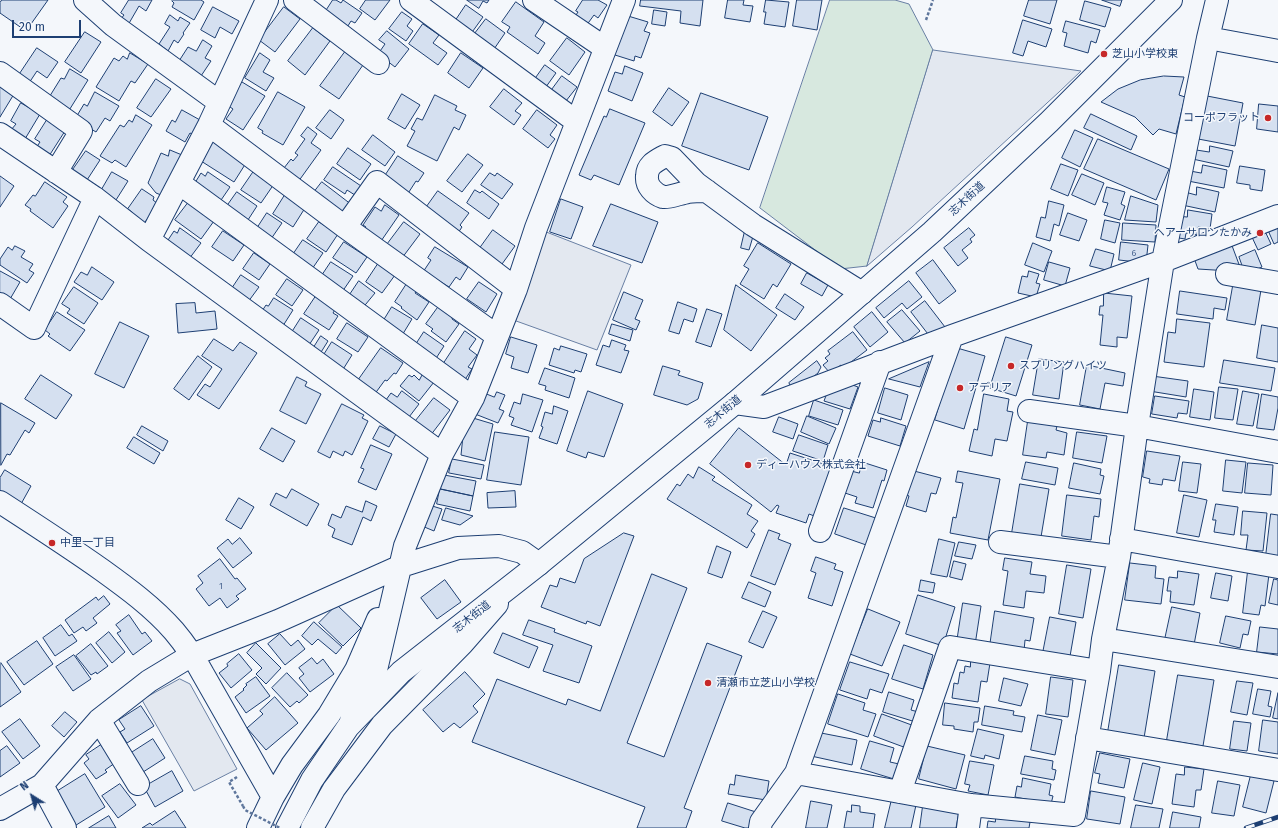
<!DOCTYPE html>
<html>
<head>
<meta charset="utf-8">
<style>
  body { margin:0 }
  #map { position:relative; width:1278px; height:828px; overflow:hidden; background:#f4f7fb; font-family:"Fira Sans",sans-serif }
  canvas { display:block }
  .north { position:absolute; left:12px; top:776px; width:40px; height:40px; -webkit-text-stroke:3px #f4f7fb; paint-order:stroke; rotate:323deg; font-size:11px; font-weight:700; line-height:16px; text-align:center; color:#1d3f73 }
  .north::after { content:''; display:block; margin:auto; width:14px; height:18px; background:#1d3f73; clip-path:polygon(50% 0,100% 100%,50% 72%,0 100%) }
  .scale { position:absolute; left:12px; top:20px; width:69px; height:18px; box-sizing:border-box; border:2px solid #1d3f73; border-top:0; padding-left:5px; font-size:12px; line-height:14px; white-space:nowrap; color:#1d3f73; -webkit-text-stroke:3px #f4f7fb; paint-order:stroke }
</style>
</head>
<body>
<div id="map">
<canvas width="1278" height="828"></canvas>
<div class="north">N</div>
<div class="scale">20 m</div>
</div>
<script>
const c = document.querySelector('canvas').getContext('2d');
c.lineJoin = 'round';
function paint(path, color) {
  c.fillStyle = color;
  c.fill(path, 'evenodd');
}
function trace(path, color, width, dash) {
  c.strokeStyle = color;
  c.lineWidth = width;
  c.lineCap = dash ? 'butt' : 'round';
  c.setLineDash(dash || []);
  c.stroke(path);
}
function label(font, color, halo, rows, align = 'center') {
  c.font = font + ' "Fira Sans","Noto Sans JP",sans-serif';
  c.lineWidth = 3;
  c.setLineDash([]);
  c.textBaseline = 'middle';
  c.strokeStyle = halo;
  c.fillStyle = color;
  for (const [text, x, y, turn = 0] of rows) {
    c.save();
    c.translate(x, y);
    c.rotate((+turn || 0) * Math.PI / 180);
    c.textAlign = isNaN(turn) ? turn : align;
    if (halo) c.strokeText(text, 0, 0);
    c.fillText(text, 0, 0);
    c.restore();
  }
}
const green = new Path2D(`
  M830,0H895L909,4L933,50L867,266L840,269L760,208Z`);
const parking = new Path2D(`
  M933,50L1081,71L1059,92L912,227L867,266Z
  M536,228L631,265L597,350L505,317Z
  M180,679L190,684L237,769L194,791L142,700Z`);
const building = new Path2D(`
  M2,0H48L26,31L0,13V3Z
  M129,0H152L146,11L139,6L128,25L120,20L124,15L121,13Z
  M173,0H201L204,2L194,20L172,7L174,3L172,1Z
  M333,0H336L341,3L343,0L362,13L355,23L351,21L346,29L324,14Z
  M366,0H390L375,20L360,9Z
  M467,0H489L487,3L483,1L479,8Z
  M583,0H598L607,5L598,18L594,15L586,26L574,18L578,12L576,11Z
  M641,0H703L700,26L680,23L681,11L640,6Z
  M728,0H744L743,5L753,6L750,22L725,18Z
  M766,0L789,2L785,27L764,24L766,12H764Z
  M797,0H822L817,30L793,26Z
  M1029,0H1057L1050,24L1024,16Z
  M1102,0H1122L1120,6Z
  M1085,1L1111,8L1105,27L1080,20Z
  M516,2L544,22L535,36L545,43L538,54L507,32L510,27L502,22Z
  M466,5L483,17L470,35L454,23Z
  M213,7L239,21L232,34L220,27L215,38L201,30Z
  M284,7L300,19L275,52L259,40Z
  M654,10L667,12L665,26L652,24Z
  M402,12L412,19L407,26L413,31L406,41L389,29Z
  M170,15L178,21L180,17L190,23L183,33L184,34L178,43L174,40L168,51L159,44L170,27L165,24Z
  M628,16L648,22L644,31L650,33L641,58L635,56L634,61L615,55Z
  M486,19L505,33L490,55L470,40Z
  M1023,20L1052,29L1046,47L1028,41L1023,56L1013,53Z
  M1066,21L1100,30L1096,43L1091,41L1088,53L1064,46L1067,33L1063,32Z
  M423,24L439,35L433,43L447,53L438,65L409,44Z
  M313,28L330,41L305,75L288,61Z
  M387,31L409,49L395,67L378,54L385,44L379,40Z
  M85,32L101,42L81,73L65,62Z
  M567,38L585,52L569,75L550,61Z
  M203,40L212,46L205,58L211,61L201,76L179,61L188,47L196,51Z
  M37,48L58,62L47,78L37,71L29,83L19,75Z
  M345,52L363,65L339,99L320,86Z
  M130,53L148,64L135,83L131,81L119,101L96,87L114,58L119,61L123,56L127,59Z
  M260,53L270,60L263,72L274,78L266,91L245,78Z
  M461,53L483,68L469,88L448,73Z
  M545,65L556,73L543,91L535,79Z
  M625,66L643,73L632,101L608,91L615,72L622,74Z
  M70,69L88,80L68,112L48,99L61,78L64,79Z
  M562,76L577,87L562,106L548,95Z
  M1164,76L1184,77L1179,95L1185,97L1176,134L1159,129L1153,135L1135,117L1101,102L1118,89L1140,80Z
  M156,79L171,89L151,117L137,108Z
  M242,82L265,96L243,130L226,119L233,109L227,105Z
  M0,86L14,94L0,117Z
  M669,88L689,102L672,126L653,112Z
  M504,89L522,103L515,111L521,115L514,125L490,107Z
  M95,92L119,106L110,121L105,118L96,132L75,119L84,104L87,106Z
  M278,92L305,107L283,145L262,133L263,131L258,128Z
  M701,93L768,117L749,170L682,146Z
  M402,94L420,105L405,129L388,119Z
  M435,95L457,106L455,110L466,115L459,130L454,127L437,161L407,146L415,131L411,129L417,118L422,120Z
  M1202,95L1243,103L1235,146L1193,138Z
  M21,103L40,114L25,139L11,130L16,124L11,121Z
  M1259,104L1278,106V132L1257,129Z
  M610,109L645,123L619,185L594,175L591,180L579,175L604,116L606,117Z
  M182,110L200,120L192,134L190,133L185,142L166,131L172,120L175,122Z
  M330,110L344,120L331,139L316,128Z
  M537,110L557,125L550,135L555,139L548,148L523,129Z
  M1091,114L1137,136L1131,150L1084,128Z
  M136,115L152,125L126,167L115,160L112,163L100,156L120,125L124,127L129,120L132,122Z
  M47,120L65,131L49,156L36,148L40,142L35,139Z
  M308,127L317,134L311,143L321,150L298,182L284,168L291,159L293,161L298,155L295,153L305,139L301,136Z
  M1075,130L1093,138L1080,167L1062,158Z
  M373,135L395,152L385,166L362,150Z
  M1098,139L1169,169L1156,200L1084,169Z
  M213,142L246,163L234,182L201,161Z
  M1210,146L1233,151L1229,167L1188,158L1190,149L1209,152Z
  M348,148L371,164L360,180L337,164Z
  M170,150L182,155L166,197L156,193L148,183L161,153L168,156Z
  M86,151L100,160L87,180L72,171Z
  M468,154L483,165L462,192L447,181Z
  M398,156L424,173L418,182L416,181L407,195L383,179Z
  M1061,164L1078,170L1068,196L1051,189Z
  M1203,165L1227,170L1224,188L1188,181L1190,171L1201,173Z
  M1240,166L1265,170L1262,191L1250,189V185L1237,183Z
  M333,167L364,188L358,197L347,190L345,194L324,180Z
  M254,171L274,184L261,203L241,190Z
  M112,172L128,181L116,200L101,191Z
  M208,172L230,187L219,203L193,186L201,173L205,176Z
  M490,173L495,176L497,173L513,184L502,199L481,185Z
  M1082,174L1104,183L1095,205L1072,195Z
  M0,176L14,186L0,207Z
  M45,182L67,197L63,202L68,206L53,228L30,211L31,209L25,205L33,195L35,196Z
  M322,182L352,205L342,217L315,191Z
  M1107,187L1125,192L1121,204L1125,206L1120,220L1104,215L1108,203L1103,202Z
  M1197,187L1219,192L1215,212L1182,205L1185,192L1196,195Z
  M142,189L154,197L153,200L158,204L143,225L131,217L133,213L128,209Z
  M475,190L480,193L482,191L499,204L489,219L467,203Z
  M438,191L469,213L460,225L462,227L456,236L423,212Z
  M237,192L257,206L246,223L225,209Z
  M285,195L305,208L293,227L273,214Z
  M1131,196L1158,205L1156,222L1125,220Z
  M561,199L583,207L571,239L550,232Z
  M1049,201L1064,205L1059,226L1054,224L1050,241L1036,237L1041,217L1045,218Z
  M188,203L214,221L201,239L175,220Z
  M611,204L658,222L642,263L593,246Z
  M385,205L399,215L379,244L362,232L366,227L363,225L375,207L381,211Z
  M1188,210L1212,214L1210,229L1198,227L1197,235L1186,233L1185,239L1173,237L1176,216L1187,217Z
  M267,213L282,223L271,239L256,230Z
  M1068,213L1087,220L1079,241L1060,235Z
  M1105,220L1120,223L1115,243L1101,239Z
  M319,222L338,234L326,252L307,239Z
  M404,222L420,234L402,258L386,246Z
  M1123,223L1156,225L1155,242L1122,240Z
  M1278,224V242L1274,244L1267,228Z
  M180,228L201,243L189,259L166,243L174,231L177,233Z
  M969,228L975,235L970,239L972,242L962,250L968,258L958,266L944,248Z
  M1264,229L1271,244L1258,250L1251,235Z
  M493,230L515,246L497,271L475,255Z
  M223,231L244,245L233,261L212,247Z
  M745,231L754,233L749,250L741,248Z
  M303,240L323,253L310,272L290,259Z
  M344,242L367,257L356,273L333,258Z
  M1121,242L1148,245L1146,263L1119,260Z
  M758,243L791,264L777,287L773,284L764,299L740,284L749,269L744,266Z
  M1033,243L1052,251L1044,272L1025,265Z
  M1231,243L1240,267L1230,271L1198,269L1194,258Z
  M15,246L25,251L21,257L33,264L29,270L34,273L27,283L0,265V259L8,247L12,250Z
  M435,247L468,267L460,280L456,277L449,287L428,274L421,275L431,260L428,258Z
  M1096,249L1114,254L1110,271L1090,266Z
  M1255,250L1262,267L1245,274L1239,257Z
  M254,253L270,264L259,280L243,269Z
  M933,260L956,291L939,304L916,273Z
  M331,262L353,276L340,295L319,280Z
  M1049,262L1070,268L1065,286L1044,280Z
  M378,264L395,275L382,293L366,282Z
  M92,267L114,282L102,300L74,282L81,272L87,275Z
  M0,271L20,282L6,306L0,302Z
  M1029,271L1039,274L1036,283L1040,284L1036,297L1018,293L1022,276L1027,277Z
  M807,273L828,285L822,296L801,284Z
  M241,275L259,287L248,302L231,290Z
  M287,279L303,290L292,306L276,295Z
  M359,281L375,293L361,310L347,299Z
  M909,281L922,297L907,309L902,303L884,318L876,308Z
  M408,282L418,289L415,293L429,302L417,320L401,308L402,307L395,302Z
  M479,282L497,294L486,312L467,299Z
  M736,285L777,315L751,351L724,330Z
  M1233,286L1261,290L1255,325L1227,320Z
  M74,287L98,303L84,324L67,313L70,309L62,304Z
  M1180,291L1227,298L1225,310L1214,308L1213,319L1177,314Z
  M624,292L643,300L635,319L640,321L636,330L613,320Z
  M1104,293L1132,296L1127,338L1117,337V347L1100,345L1103,315H1099L1100,306H1103Z
  M785,294L804,307L795,320L776,308Z
  M316,296L336,308L333,313L338,316L329,330L304,314Z
  M274,298L293,310L281,329L260,314L266,305L268,306Z
  M925,301L945,327L931,338L911,312Z
  M678,302L697,309L693,322L684,319L679,334L669,331Z
  M195,303L196,313L215,311L217,329L178,333L176,304Z
  M439,306L453,316L452,319L459,324L446,342L431,331L433,329L426,324Z
  M392,307L412,319L401,337L381,325Z
  M707,309L722,314L711,347L696,342Z
  M902,310L920,331L905,343L887,322Z
  M57,312L85,330L70,351L48,336L50,334L45,330Z
  M872,312L888,332L870,347L854,327Z
  M301,318L319,330L307,348L289,337Z
  M1177,319L1210,323L1204,367L1164,362L1168,332L1175,333Z
  M120,322L149,336L124,388L95,374Z
  M347,323L368,337L358,352L337,339Z
  M612,324L633,330L630,341L609,334Z
  M1262,325L1278,328V362L1257,358Z
  M465,331L476,339L469,349L477,355L468,367L472,369L462,384L440,369Z
  M424,332L444,346L433,363L413,349Z
  M853,332L867,350L843,368L841,365L830,373L823,365L828,361L825,358L830,354L828,351Z
  M321,336L328,341L318,357L311,352Z
  M511,337L537,345L528,373L511,368L514,357L506,354Z
  M1006,337L1032,345L1016,396L990,388Z
  M214,339L233,351L240,342L257,353L219,409L197,395L205,384L210,387L222,369L202,356Z
  M612,340L626,345L624,350L629,351L621,373L596,365L603,345L609,347Z
  M332,342L352,355L342,371L322,358Z
  M561,346L587,354L581,372L575,370L574,373L549,365L554,348L559,350Z
  M381,348L403,363L396,374L394,373L387,381L385,380L374,395L357,382Z
  M957,348L985,356L964,429L935,420Z
  M198,356L212,367L189,400L174,389Z
  M1039,359L1064,362L1059,399L1033,395Z
  M1224,360L1275,368L1271,391L1220,383Z
  M817,361L821,367L818,373L800,387H791L789,383Z
  M929,362L920,387L889,379Z
  M1087,365L1125,373L1123,386L1105,383L1100,409L1080,405Z
  M663,366L680,371L678,375L703,383L698,399L687,405L654,395Z
  M545,368L575,378L569,398L545,390L546,386L539,384Z
  M423,374L434,382L419,401L400,386L409,375L412,377L414,375L419,380Z
  M41,375L72,395L56,419L25,399Z
  M1152,376L1188,381L1186,397L1149,391Z
  M297,377L307,382L305,386L321,394L306,424L280,411Z
  M850,384L858,387L850,409L824,401L827,393Z
  M1219,387L1238,389L1233,420L1215,418Z
  M885,388L908,395L901,420L878,413Z
  M1194,389L1214,392L1210,420L1190,417Z
  M402,391L419,404L406,421L383,404L391,393L397,397Z
  M588,391L623,404L604,457L588,452L586,458L567,451Z
  M1243,391L1259,394L1253,426L1237,424Z
  M497,392L505,395L499,409L504,411L498,423L475,414L484,393L494,397Z
  M523,394L543,400L532,432L511,425L514,418L509,416L514,402L520,404Z
  M984,394L1009,399L1007,411L1013,412L1007,441L995,439L992,456L969,451L974,429L977,430Z
  M1262,394L1278,397V408L1274,430L1257,428Z
  M1155,396L1189,401L1187,414L1178,413L1177,418L1152,414Z
  M434,398L450,410L430,436L414,423Z
  M814,400L843,410L838,425L809,416Z
  M1,403L35,423L29,433L25,430L10,455L7,454L1,465Z
  M342,404L364,415L362,418L368,421L352,455L345,451L343,456L333,451L330,458L318,452Z
  M554,406L568,411L557,444L539,438L543,427L541,426L545,412L552,414Z
  M807,416L836,428L829,444L801,432Z
  M779,417L798,424L793,439L773,432Z
  M473,418L493,424L485,461L461,455L463,436Z
  M881,418L906,426L900,446L868,436L873,420L880,422Z
  M1028,421L1057,426L1056,430L1067,433L1064,455L1047,452L1046,458L1023,455Z
  M142,426L168,441L163,451L137,435Z
  M380,426L396,434L389,447L373,439Z
  M272,428L295,441L283,462L260,449Z
  M739,428L786,465L790,453L833,467L817,517L809,514L806,523L776,513L779,506L777,505L771,512L710,464Z
  M495,432L529,437L521,485L487,480Z
  M1077,432L1107,436L1102,463L1073,458Z
  M799,435L828,445L823,461L793,451Z
  M134,437L160,453L154,464L127,448Z
  M371,445L392,454L376,490L358,482L364,469L361,468Z
  M1147,451L1180,456L1175,481L1163,479L1162,485L1149,483L1150,479L1143,477Z
  M452,459L484,465L481,479L449,473Z
  M1226,460L1246,462L1242,493L1223,491Z
  M862,462L887,470L884,481L882,480L873,508L855,503L857,497L845,493L851,471L859,473Z
  M1026,462L1058,468L1055,485L1022,479Z
  M1183,462L1201,464L1197,493L1179,491Z
  M1074,463L1101,469L1100,475L1104,476L1100,494L1069,488Z
  M1248,463L1273,465L1271,495L1245,493Z
  M699,467L715,477L712,480L752,505L747,514L758,521L751,531L755,534L747,548L667,499L677,484L680,486L688,474L693,478Z
  M5,470L31,486L21,504L0,491V478Z
  M914,471L941,478L936,494L931,493L926,512L906,506L909,496L907,495Z
  M958,471L1000,479L988,540L950,533L953,517L956,518L963,483L956,482Z
  M439,474L476,481L473,496L436,488Z
  M1020,484L1049,489L1041,537L1012,533Z
  M292,489L319,504L307,526L270,505L276,493L286,498Z
  M440,489L473,496L470,511L437,504Z
  M515,491L516,507L488,508L487,493Z
  M1067,495L1101,499L1099,517L1094,516L1091,540L1062,536Z
  M1184,495L1207,500L1199,537L1177,533Z
  M239,498L254,507L241,529L226,520Z
  M366,501L377,506L371,521L363,517L352,545L332,537L335,529L328,525L332,514L341,518L346,506L362,512Z
  M1216,504L1238,507L1234,535L1214,532L1216,520H1213Z
  M429,505L442,509L434,531L422,526Z
  M446,508L473,516L460,525L442,520Z
  M844,508L879,519L869,546L835,534Z
  M1243,511L1267,513L1263,551L1246,550L1248,535H1241Z
  M1271,514L1278,515V557L1266,556Z
  M769,530L780,534L778,539L791,544L775,585L751,576Z
  M624,533L634,536L600,626L587,621L586,624L541,607L550,585L557,587L560,578L575,583L584,559Z
  M240,538L252,553L233,568L217,548L228,539L232,544Z
  M939,539L955,543L947,577L931,574Z
  M959,542L976,545L972,559L955,556Z
  M717,546L731,552L722,578L708,573Z
  M816,557L836,564L834,569L843,572L832,606L808,598L816,573L811,571Z
  M1005,558L1032,562L1030,574L1046,576L1044,593L1026,591L1024,608L1003,605L1008,571L1003,570Z
  M220,559L235,579L237,578L246,589L236,596L239,599L227,608L220,598L209,606L196,589L203,583L198,576Z
  M954,561L966,564L962,580L950,577Z
  M1130,563L1156,566L1155,578L1164,579L1161,604L1125,600Z
  M1067,565L1091,569L1083,618L1059,614Z
  M1178,571L1199,574L1194,605L1170,602L1171,591H1167L1169,577L1177,578Z
  M1248,571L1269,574L1265,606L1261,605L1259,615L1243,613Z
  M1216,573L1232,576L1228,601L1211,598Z
  M652,574L687,588L627,743L664,757L707,643L742,656L684,808L692,811L686,828H637L645,807L472,742L497,679L566,705L568,699L600,711Z
  M1274,579L1278,580V605L1269,603Z
  M445,580L461,602L437,619L421,598Z
  M921,580L935,583L933,593L919,591Z
  M749,582L771,592L765,607L742,598Z
  M918,595L955,607L943,646L906,634Z
  M104,596L110,604L93,618L97,623L86,631L83,627L74,633L65,620L96,597L98,600Z
  M963,603L981,606L975,645L957,642Z
  M337,605L361,628L343,646L319,623Z
  M1172,607L1200,613L1193,650L1164,644Z
  M868,609L900,622L882,666L850,654Z
  M763,611L777,617L763,648L749,642Z
  M995,611L1034,618L1030,641L1025,640L1024,651L990,646Z
  M129,615L142,634L145,632L152,641L133,655L117,633L121,631L116,625Z
  M1226,616L1251,621L1248,635L1243,634L1240,648L1220,643Z
  M1050,617L1076,622L1069,662L1042,658Z
  M529,620L555,629L554,632L592,646L579,683L543,671L553,645L523,635Z
  M314,622L342,647L336,654L318,639L312,645L302,636Z
  M61,625L69,636L72,634L77,641L55,656L43,638Z
  M1260,627L1278,629V654L1257,652Z
  M109,632L125,652L112,663L96,643Z
  M503,633L538,647L529,668L494,653Z
  M280,634L291,646L298,640L305,649L285,665L268,644Z
  M37,641L53,664L24,685L7,662Z
  M256,643L281,668L266,684L256,674L262,668L247,653Z
  M91,644L108,666L97,674L96,672L91,675L76,656Z
  M904,645L933,655L923,689L892,679Z
  M239,654L252,670L231,688L219,673L228,666L227,664Z
  M74,655L91,679L73,691L56,667Z
  M312,658L317,664L323,659L334,674L310,692L299,678L304,674L299,668Z
  M971,661L990,663L987,682L981,681L978,702L952,698L954,683L958,684L960,672L964,673L965,666L970,667Z
  M850,662L889,674L882,693L870,689L867,699L840,690Z
  M1,663L21,692L0,707V664Z
  M1119,665L1155,671L1144,738L1108,732Z
  M465,672L485,694L473,706L478,712L460,728L454,723L443,732L423,710Z
  M287,673L308,695L299,703L297,701L290,707L272,688Z
  M1178,675L1214,680L1203,746L1167,740Z
  M256,677L270,696L246,713L235,697L244,690L243,689L247,685L246,684Z
  M1051,677L1073,680L1068,717L1046,714Z
  M1004,678L1028,684L1021,706L999,701Z
  M1237,681L1253,683L1247,715L1231,712Z
  M1258,689L1271,691L1268,706L1272,707L1270,717L1253,714Z
  M889,692L914,700L911,710L922,713L919,723L883,712Z
  M1278,693V719L1273,718Z
  M838,694L865,703L863,710L876,714L868,737L828,724Z
  M275,697L298,723L266,750L247,728L263,714L260,711Z
  M945,703L980,708L978,722H974L973,732L954,729V726L943,725Z
  M141,706L154,726L127,743L120,732L125,729L119,720Z
  M985,706L1014,711L1013,715L1025,717L1022,732L982,725Z
  M65,712L77,722L64,737L52,726Z
  M882,714L917,727L909,749L874,736Z
  M1038,715L1062,720L1055,755L1031,750Z
  M20,719L40,746L23,759L2,732Z
  M1263,720L1278,722V754L1259,751Z
  M1234,721L1251,723L1247,751L1230,749Z
  M978,729L1004,735L999,759L985,755L984,759L971,756Z
  M816,732L857,740L852,765L811,756Z
  M153,739L165,758L140,774L128,755Z
  M870,741L894,748L890,762L899,764L894,779L861,769Z
  M101,745L115,763L105,770L107,772L96,779L84,763L89,759L86,755Z
  M7,746L20,763L0,777V751Z
  M927,746L965,755L956,789L919,779Z
  M1100,753L1130,759L1124,788L1098,783L1100,774L1095,773Z
  M1025,756L1053,761L1052,769L1056,770L1054,780L1021,774Z
  M970,761L994,765L988,795L968,791L970,785L965,784Z
  M1143,763L1160,767L1152,804L1134,800Z
  M1185,767L1204,769L1201,790H1196L1194,807L1172,804L1176,774L1184,775Z
  M172,771L183,791L155,807L144,787Z
  M85,774L105,807L73,827L53,794Z
  M736,775L769,781L766,800L728,794L730,784L734,785Z
  M1251,775L1274,781L1266,813L1243,807Z
  M1023,778L1051,784L1049,795L1053,796L1051,804L1015,797L1017,786L1021,787Z
  M1218,781L1240,785L1234,816L1212,813Z
  M120,784L136,805L118,818L102,796Z
  M1091,791L1125,797L1120,824L1087,819Z
  M892,799L916,805L911,828H885Z
  M811,801L832,805L827,828H806Z
  M728,803L759,813V828H745L722,821Z
  M852,805L860,806V812L875,814L873,828H844L847,811L851,812Z
  M1136,805L1163,809L1159,828H1131Z
  M923,806L959,811L956,828H920Z
  M175,811L186,828H142L150,823L152,825Z
  M1173,812L1201,817L1199,828H1170Z
  M109,816L116,828H89Z
  M996,816L1030,822L1029,828H987L988,821L995,822Z`);
const path = new Path2D(`
  M926,20L933,0
  M237,777L229,782L243,806`);
const minor = new Path2D(`
  M85,0L113,25L219,102
  M295,0L378,63
  M411,0L577,122
  M534,0L605,48
  M1208,38L1278,51
  M0,73L81,131L56,172
  M209,125L345,227L497,336
  M0,134L95,198L149,240L442,454
  M179,183L473,398
  M707,191C700,191 694,191 688,192C681,193 669,198 663,197C654,194 646,186 647,176C647,165 656,161 665,156L672,158L697,184L753,225L862,293
  M345,227L377,182L516,289
  M149,240L209,125L267,0
  M1227,274L1278,283
  M0,304L34,328L95,198
  M735,403L764,407L952,336L1163,261L1278,216
  M1029,411L1137,426L1278,452
  M0,502C34,524 68,546 102,570C127,588 153,607 174,631C185,644 195,659 203,674L273,797
  M820,531L880,362
  M1121,539L1278,567
  M1000,542L1119,557
  M1103,639L1278,667
  M99,720L138,784
  M351,721L376,670L405,546L442,454L473,398L516,289L536,228L624,0
  M1087,738L1278,770
  M796,773L971,805L1074,815L1099,671L1103,639L1119,557L1137,426L1163,261L1208,38L1217,0
  M42,785L65,828
  M900,792L950,647L1099,671
  M0,809L42,785L99,720L149,681L192,655L278,621L401,566L458,548L499,546L522,552L539,564
  M258,828L273,797L292,765L329,715L356,670L378,619
  M312,828L334,789L382,725L462,644L497,604
  M760,828L761,822L796,773L952,336
  M968,828L971,805`);
const major = new Path2D(`
  M287,828L312,780L348,727L401,672L539,564L735,403L932,232L1049,122L1171,0`);
const rail = new Path2D(`
  M1246,828L1278,817`);
const pathBridge = new Path2D(`
  M243,806L245,810L280,828`);
const markers = [
  [1104,54,4,"#c62828"],
  [1268,118,4,"#c62828"],
  [1260,233,4,"#c62828"],
  [1011,366,4,"#c62828"],
  [960,388,4,"#c62828"],
  [748,465,4,"#c62828"],
  [52,543,4,"#c62828"],
  [708,683,4,"#c62828"]
];
const numberNames = [
  ["6",1134,253],
  ["1",221,586]
];
const poiNames = [
  ["芝山小学校東",1112,54],
  ["コーポフラット",1260,118,"right"],
  ["ヘアーサロンたかみ",1252,233,"right"],
  ["スプリングハイツ",1019,366],
  ["アデリア",968,388],
  ["ディーハウス株式会社",756,465],
  ["中里一丁目",60,543],
  ["清瀬市立芝山小学校",716,683]
];
const streetNames = [
  ["志木街道",967,199,-43],
  ["志木街道",723,412,-40],
  ["志木街道",472,617,-38]
];
paint(green, '#d7e8df');
trace(green, '#687fa3', 1);
paint(parking, '#e3e8f0');
trace(parking, '#687fa3', 1);
paint(building, '#d5e0f0');
trace(building, '#1d3f73', 1);
trace(minor, '#1d3f73', 24);
trace(major, '#1d3f73', 24);
trace(path, '#5e769c', 2.5, [3, 2]);
trace(minor, '#f4f7fb', 22);
trace(major, '#f4f7fb', 22);
trace(rail, '#1d3f73', 4.5);
trace(rail, '#f4f7fb', 3, [9]);
trace(pathBridge, '#5e769c', 2.5, [3, 2]);
for (const [x, y, r, color] of markers) {
  const dot = new Path2D();
  dot.arc(x, y, r, 0, 2 * Math.PI);
  c.fillStyle = color;
  c.fill(dot);
  trace(dot, '#f4f7fb', 1.5);
}
label('9px', '#4b6792', null, numberNames);
label('11px', '#1d3f73', '#f4f7fb', poiNames, 'left');
label('11px', '#1d3f73', '#f4f7fb', streetNames);
</script>
</body>
</html>
